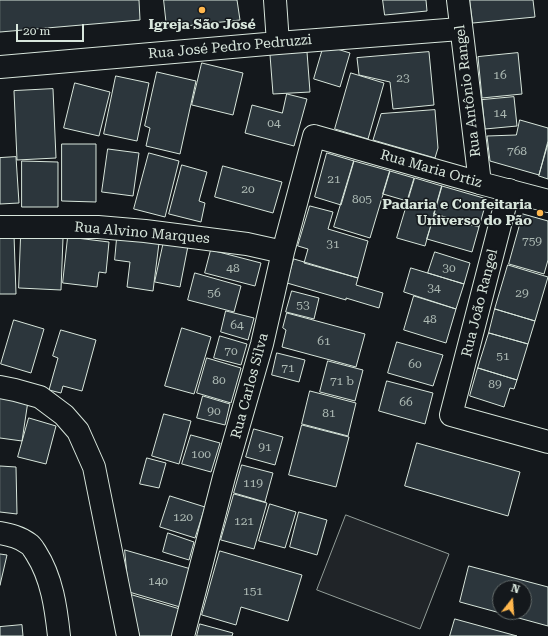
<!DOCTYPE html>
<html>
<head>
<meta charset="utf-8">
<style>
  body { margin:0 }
  #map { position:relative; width:548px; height:636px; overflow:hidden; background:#14181c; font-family:"Roboto Serif",serif }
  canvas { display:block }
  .north { position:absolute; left:492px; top:580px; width:40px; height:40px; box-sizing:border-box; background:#14181c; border:1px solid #626a69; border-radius:50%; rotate:17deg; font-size:11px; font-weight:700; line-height:16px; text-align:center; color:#d8e6dc }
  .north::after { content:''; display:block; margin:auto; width:14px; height:18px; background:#ffb74d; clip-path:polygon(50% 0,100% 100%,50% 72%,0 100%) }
  .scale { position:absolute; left:16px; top:24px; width:68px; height:18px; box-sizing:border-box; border:2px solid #d8e6dc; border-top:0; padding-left:5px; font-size:12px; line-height:14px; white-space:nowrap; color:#d8e6dc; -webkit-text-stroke:3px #14181c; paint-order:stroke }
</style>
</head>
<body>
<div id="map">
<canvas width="548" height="636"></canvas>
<div class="north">N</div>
<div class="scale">20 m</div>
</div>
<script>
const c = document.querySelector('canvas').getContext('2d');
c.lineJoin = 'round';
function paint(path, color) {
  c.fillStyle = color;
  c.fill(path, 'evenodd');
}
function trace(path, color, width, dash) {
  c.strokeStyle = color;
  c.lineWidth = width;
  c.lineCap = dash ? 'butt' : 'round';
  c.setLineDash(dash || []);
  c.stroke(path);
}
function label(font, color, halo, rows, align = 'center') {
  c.font = font + ' "Roboto Serif",serif';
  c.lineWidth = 3;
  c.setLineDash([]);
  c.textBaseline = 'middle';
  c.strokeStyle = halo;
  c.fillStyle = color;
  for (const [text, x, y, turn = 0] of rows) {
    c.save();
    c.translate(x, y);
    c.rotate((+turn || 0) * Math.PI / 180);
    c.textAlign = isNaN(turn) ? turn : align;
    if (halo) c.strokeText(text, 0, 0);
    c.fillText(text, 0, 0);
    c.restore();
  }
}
const green = new Path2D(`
  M346,515L449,554L420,629L317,590Z`);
const building = new Path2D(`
  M0,0H139L140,20L0,32Z
  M164,0H237L240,20L167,28Z
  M383,0H426L427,11L385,15Z
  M470,0H533L535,17L473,23Z
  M324,45L350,53L340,87L314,79Z
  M307,52L310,92L273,94L270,55Z
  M429,52L434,105L393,109L390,82L359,75L357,58Z
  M518,53L522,94L482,98L478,57Z
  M202,63L243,73L233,115L192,105Z
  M157,72L196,81L180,154L146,146L150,128L145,126Z
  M351,73L384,83L368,139L335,129Z
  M116,76L149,83L137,141L104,134Z
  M75,83L110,92L99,136L64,128Z
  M53,89L56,158L17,160L14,91Z
  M287,94L307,99L294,146L245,133L252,105L282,113Z
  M514,97L517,126L485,129L482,100Z
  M435,110L438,148L435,158L373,140L381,114Z
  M520,120L548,128V141L539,175L490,161L487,136L516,135Z
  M62,144H96V202L62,201Z
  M548,144V179L539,176Z
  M108,149L139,153L133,196L102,192Z
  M149,153L179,161L165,217L134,209Z
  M327,153L354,161L341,205L315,197Z
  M16,157L19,203L0,204V158Z
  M22,161L58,162V207H22Z
  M354,161L390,171L370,238L334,227Z
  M182,165L207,172L199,201L205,203L201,222L169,214Z
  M223,166L282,182L273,213L215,197Z
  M390,171L414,178L407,201L383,194Z
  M415,178L442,186L425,246L397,238Z
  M442,186L487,199L479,227L434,214Z
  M310,206L333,212L328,229L368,241L358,278L304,263L308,249L298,246Z
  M435,214L479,227L472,252L427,239Z
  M523,214L548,221V260L544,274L509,264Z
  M0,235H14L16,294H0Z
  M21,236L63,238L61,290L19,288Z
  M68,237L109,242L106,273L99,272L97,287L63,283Z
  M117,238L159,243L153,291L127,287L130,262L115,260Z
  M164,241L188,246L180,287L155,282Z
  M211,250L261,263L255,286L205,273Z
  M435,252L470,263L464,284L428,273Z
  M294,259L358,278L356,285L383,293L379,308L346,298V300L287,283Z
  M508,265L548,277L535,321L495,309Z
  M411,268L464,284L456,309L404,292Z
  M195,273L241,286L234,312L188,300Z
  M292,291L319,298L314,319L286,312Z
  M414,296L456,309L446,343L404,330Z
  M495,309L535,321L528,344L489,333Z
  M226,311L254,318L248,340L221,332Z
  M287,313L365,334L356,367L282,347L286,330L283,328Z
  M14,320L44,329L31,373L1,364Z
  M182,328L211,337L194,394L165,386Z
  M61,330L96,340L82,391L63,386L61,393L49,390L58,358L53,356Z
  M489,333L528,344L517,380L478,368Z
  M220,336L247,344L241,365L214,358Z
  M397,342L443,355L433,386L388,373Z
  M277,353L305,360L299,382L272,375Z
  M207,358L241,368L231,403L197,393Z
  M328,361L363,370L355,401L320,392Z
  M478,368L517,380L514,389L510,388L504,407L470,396Z
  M387,381L433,393L425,424L379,411Z
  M310,391L356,403L348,436L302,424Z
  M203,396L230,404L225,425L197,418Z
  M0,397L28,401L22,441L0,438Z
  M164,414L191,421L179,464L152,456Z
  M29,418L56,426L46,464L18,457Z
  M302,425L349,437L336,487L289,475Z
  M254,429L283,437L275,465L246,457Z
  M191,435L220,443L211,472L182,464Z
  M417,443L520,472L508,516L405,486Z
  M147,458L166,463L159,488L140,484Z
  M242,465L273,473L265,502L234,493Z
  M0,466L16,467L17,514L0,512Z
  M234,494L267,503L254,549L221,540Z
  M170,496L205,507L195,538L160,527Z
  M270,504L296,512L285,548L259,541Z
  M299,512L327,520L317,555L290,547Z
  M168,533L194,542L189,560L163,552Z
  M125,550L191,569L180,607L129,592Z
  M220,551L302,575L288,621L241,607L236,625L202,615Z
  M0,554L7,555L0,585Z
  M469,566L548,587V626L460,602ZM500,588H524V612H500Z
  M129,594L180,609L173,636H140Z
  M455,619L517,636H450Z
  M200,624L233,633L232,636H197Z
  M22,625L23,636H0V627Z`);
const minor = new Path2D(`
  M275,0L278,43
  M0,67L278,43L460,29
  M509,190L451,415L548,442
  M0,227H98L145,231L247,244L283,252
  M0,387L15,390L40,397L64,415L78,431L94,467L128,636
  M0,533C10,535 20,537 29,544C32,546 34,550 36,553C52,578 56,608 59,636
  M183,636L224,477L262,344L283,252L314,136L480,183`);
const major = new Path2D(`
  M458,0L480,183L548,201`);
const markers = [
  [202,10,4,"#ffb74d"],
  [540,213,4,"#ffb74d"]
];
const numberNames = [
  ["16",500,75],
  ["23",403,78],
  ["14",500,113],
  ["04",274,123],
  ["768",517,151],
  ["21",334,179],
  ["20",248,189],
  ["805",362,199],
  ["759",532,241],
  ["31",333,244],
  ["48",233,268],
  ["30",449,268],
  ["34",434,288],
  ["56",214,293],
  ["29",522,293],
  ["53",303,305],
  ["48",430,319],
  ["64",237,325],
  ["61",324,341],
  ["70",231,351],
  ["51",503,356],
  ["60",415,364],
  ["71",288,368],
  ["80",219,380],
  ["71 b",342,381],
  ["89",495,384],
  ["66",406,402],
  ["90",214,411],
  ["81",329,413],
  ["91",265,447],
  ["100",201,454],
  ["119",253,483],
  ["120",183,517],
  ["121",244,521],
  ["140",158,581],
  ["151",253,591]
];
const poiNames = [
  ["Igreja São José",202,25],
  ["Padaria e Confeitaria",532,205,"right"],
  ["Universo do Pão",532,221,"right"]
];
const streetNames = [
  ["Rua José Pedro Pedruzzi",230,47,-5],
  ["Rua Antônio Rangel",468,91,-97],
  ["Rua Maria Ortiz",431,169,16],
  ["Rua Alvino Marques",142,233,5],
  ["Rua João Rangel",480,303,-76],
  ["Rua Carlos Silva",250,386,-75]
];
paint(green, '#202428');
trace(green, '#939e99', 1);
paint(building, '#2c363c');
trace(building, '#d8e6dc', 1);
trace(minor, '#d8e6dc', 24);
trace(major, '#d8e6dc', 24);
trace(minor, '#14181c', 22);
trace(major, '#14181c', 22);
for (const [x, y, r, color] of markers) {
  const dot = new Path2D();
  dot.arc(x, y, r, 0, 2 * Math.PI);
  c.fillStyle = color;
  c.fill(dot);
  trace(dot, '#14181c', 1.5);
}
label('12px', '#adbab4', null, numberNames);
label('bold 14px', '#d8e6dc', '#14181c', poiNames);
label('14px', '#d8e6dc', '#14181c', streetNames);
</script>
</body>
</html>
